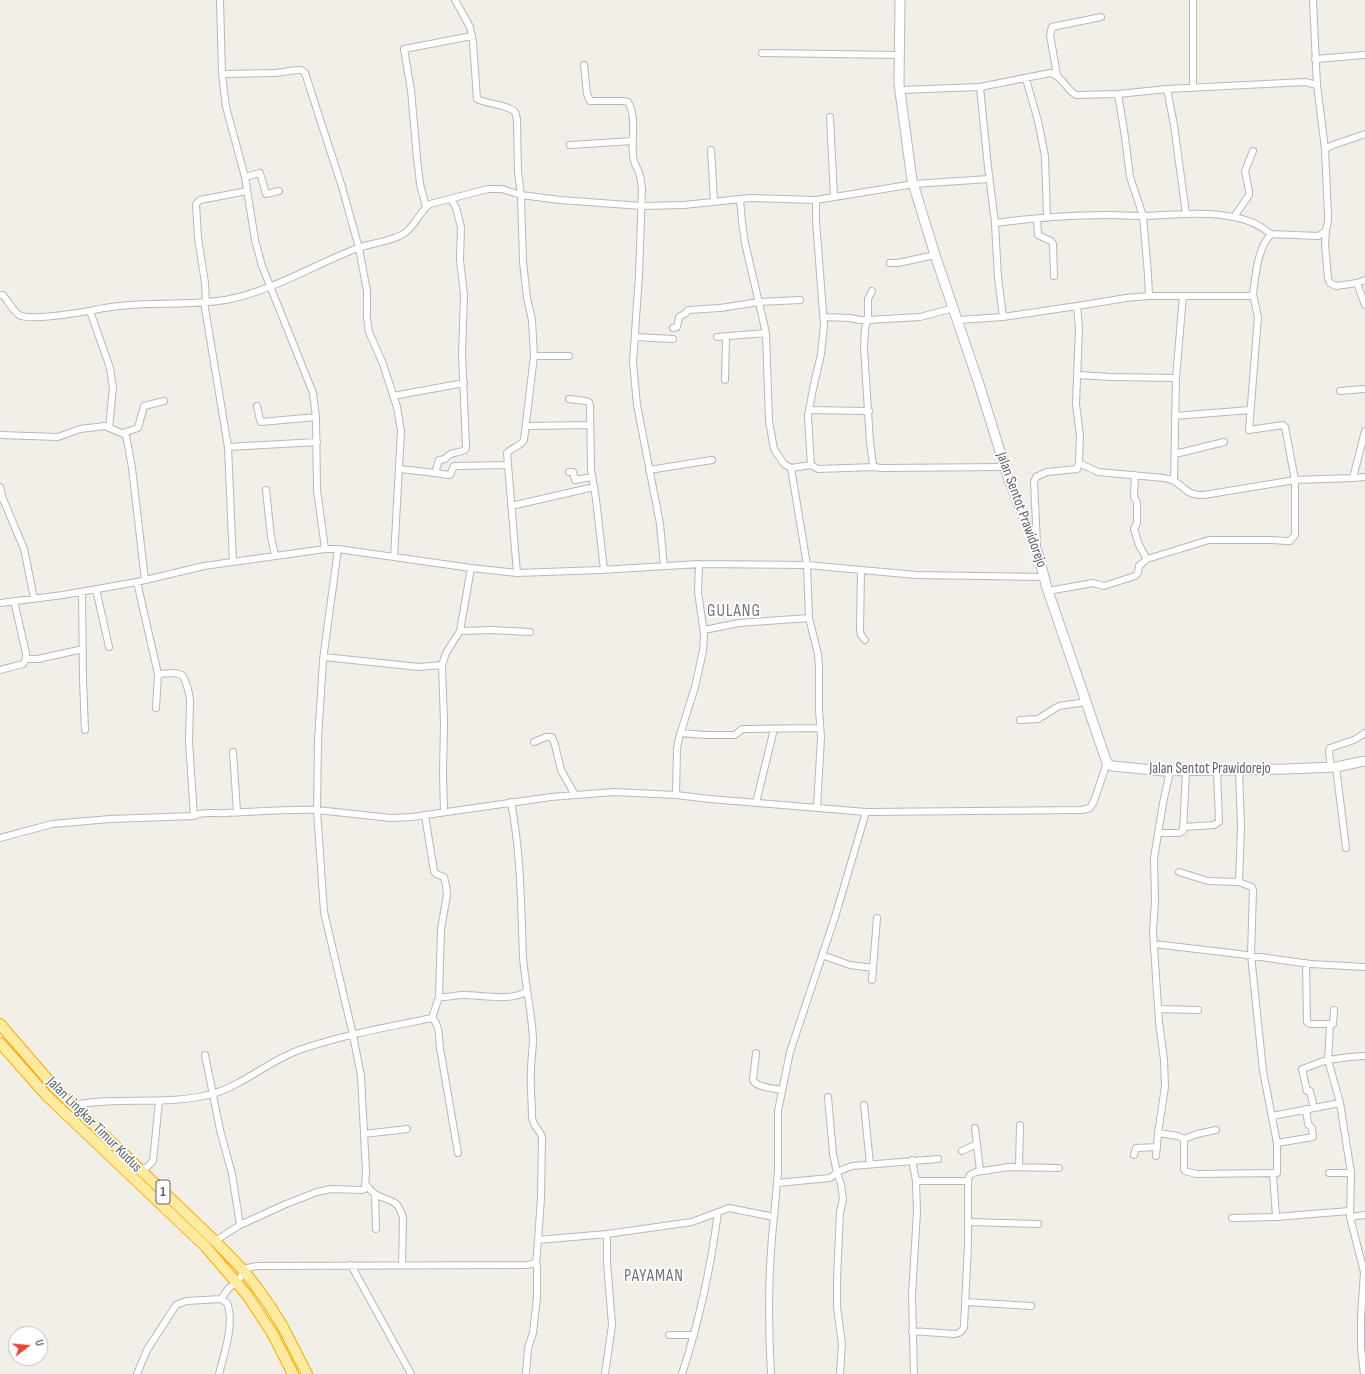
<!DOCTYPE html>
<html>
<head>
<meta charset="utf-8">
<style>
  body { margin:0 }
  #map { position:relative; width:1365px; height:1374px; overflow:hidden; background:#f1efe8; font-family:"Sofia Sans Condensed",sans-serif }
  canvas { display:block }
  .north { position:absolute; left:8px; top:1326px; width:40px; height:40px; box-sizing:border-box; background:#fff; border:1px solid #bfc1c3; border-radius:50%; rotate:74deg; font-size:11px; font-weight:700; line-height:16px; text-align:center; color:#5f6368 }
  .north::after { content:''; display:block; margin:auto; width:14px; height:18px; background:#ea4335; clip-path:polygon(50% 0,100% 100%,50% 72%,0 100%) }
</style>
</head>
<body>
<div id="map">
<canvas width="1365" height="1374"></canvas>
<div class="north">U</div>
</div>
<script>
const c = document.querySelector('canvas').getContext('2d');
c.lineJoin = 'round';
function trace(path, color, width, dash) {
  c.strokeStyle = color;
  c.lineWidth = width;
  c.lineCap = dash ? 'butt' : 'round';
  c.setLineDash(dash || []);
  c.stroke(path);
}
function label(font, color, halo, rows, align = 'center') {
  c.font = font + ' "Sofia Sans Condensed",sans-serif';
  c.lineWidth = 3.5;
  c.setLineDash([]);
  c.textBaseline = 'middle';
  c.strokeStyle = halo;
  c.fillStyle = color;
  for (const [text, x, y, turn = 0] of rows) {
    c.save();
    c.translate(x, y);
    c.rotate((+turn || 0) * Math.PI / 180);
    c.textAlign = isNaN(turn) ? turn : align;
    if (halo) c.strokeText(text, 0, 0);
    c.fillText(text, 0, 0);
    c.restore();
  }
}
const minor = new Path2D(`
  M220,0L222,74L226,107L245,177L255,240L262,266L313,393L316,417L317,490L325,549
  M455,0L470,27L473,42L477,99C486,104 509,105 515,112C516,114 516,117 517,119L518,172L521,195L523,262L527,298L532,320L534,356L524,440C520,447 512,447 507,453L517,573
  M1313,0L1317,85
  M762,53L899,55
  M1315,59L1365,55
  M584,65L587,94L590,101H623L628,102C637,117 631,138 633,155C633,163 638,168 640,176C641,179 641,184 642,188L639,275L633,362L637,405L660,524L664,566
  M222,74L276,73L297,70H301L305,73L342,187L359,248L367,291V318L369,332L383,364L397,407L401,431L394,557
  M1057,75L1050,35L1052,27L1101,17
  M1026,79L1038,121L1045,156L1047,218
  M980,87L988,167L995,223C1032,218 1071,215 1108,215C1120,215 1132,216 1144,216C1173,215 1204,211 1233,217C1247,219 1260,225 1271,234
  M1193,88V0
  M1167,89L1174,125L1186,214
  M900,90L980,87L1050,73C1060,74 1067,90 1076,95L1118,94L1167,89L1305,82L1317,85L1325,149
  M1118,94L1125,137L1130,177L1143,216L1148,275L1149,296
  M830,117L834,197
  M570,145L633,141
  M711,150L714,201
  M245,177L260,173L266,194L279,191
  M740,199L742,222L745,243L766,333L769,421L774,449L784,464L791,468
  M816,200V221L824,325L821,354L813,389L808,416L811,465L791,468L807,565L809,618L818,654L819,668V710L821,737L817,808
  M426,207L420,184L417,158L411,90L404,49L472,36
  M1234,217L1249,195V191L1245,171L1253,151
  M1037,219L1038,235L1051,241L1053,244L1054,276
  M995,223L998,278L1003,317
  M1326,230L1325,244L1328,278L1330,283L1336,286L1357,283L1365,305
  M890,263H898L935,255
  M1357,283L1365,280
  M0,295H3C7,300 14,312 19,315C30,321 76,313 90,311
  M204,302L228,447L233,562
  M206,302L205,283L198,238L196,204L200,200L247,191
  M954,308L920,317L868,320L865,328L864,348L870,442L873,465L875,467L880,468L1004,467
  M824,317L850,318L860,320H868V299L872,291
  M958,320L1003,317L1077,306
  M673,328L677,327L679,317L686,313L688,310L720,308L759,302L800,300
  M635,337L673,339
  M717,337L766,333
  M534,356H569
  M1078,375L1111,377L1176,378
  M725,380L726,337
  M1340,391L1365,389
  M393,396L464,383
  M569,399L586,401L589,402L590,406L591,469L596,499L604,570
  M257,406L260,420L261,422L316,417
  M809,410L869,411
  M1175,416L1250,410
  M526,426L590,425
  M109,428L113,388L110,368L90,311C133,300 181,307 225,300C271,292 315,264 358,248C372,243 395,241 406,232C416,224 420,211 430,204L488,189H502L521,195L560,200L642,206L684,205L750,198L816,200L914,184L989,179
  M123,433L138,428L144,406L164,401
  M0,435L58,437L80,429L105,426L126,435L132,468L145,580
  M228,447L317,442
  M1175,454L1224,442
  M1079,463L1098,472L1164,478C1167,479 1171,479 1174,481C1187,488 1185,495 1204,495L1295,480L1353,478L1365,431
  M811,465L818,469L875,467
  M400,469L435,473L439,460L445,459C450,451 457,454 465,450L466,447L462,355L464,295L460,260L461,227L456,208L451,199
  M649,470L712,460
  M569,472H573L575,480L592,477
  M435,473L450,475L454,466L508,465
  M1135,475L1134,497L1137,502V523L1134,529L1139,545L1147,559
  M1353,478L1365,477
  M1174,481L1176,378L1183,296
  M0,487L3,499L24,549L34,598
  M266,490L271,537L275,555
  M511,506L594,487
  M1037,544L1034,482L1036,477L1047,472L1077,469L1079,463L1080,436L1076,404L1079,328L1077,306L1126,298L1149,296H1252L1253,294C1256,273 1257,250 1271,234L1318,236C1327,232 1328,226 1328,216L1325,149L1333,145L1365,134
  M861,570L860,630L861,635L865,640
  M137,582L158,674L175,673L182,675L185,680L189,693L190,701L189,742L194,816C202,811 215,814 224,813C255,812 286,809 317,810L318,740L323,660L338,549
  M96,589L109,647
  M1048,591L1093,583L1104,586L1135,576L1138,573L1139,566L1147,559L1209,540H1271L1286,541H1290L1295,535V480L1285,427L1283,425L1249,430L1258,317L1253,294
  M82,592L83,680L85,730
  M0,603L63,595L137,582L204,566L325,549H338L471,568L517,573L601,570L699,564L807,565L916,575L1045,577
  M704,630L739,623L809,618
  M460,631L491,630L530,632
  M324,657L419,667L442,665
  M26,659H38L83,649
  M0,670L23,664L26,659V653L14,601
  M156,708L158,674
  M1020,720L1038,719L1059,706L1086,702
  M680,733L706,735H735L742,729H746L820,728
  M534,742L546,737H552L555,745L561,770L575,795
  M233,752L237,812
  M1331,767L1329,752L1330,748L1354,740L1365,733
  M1336,767L1346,848
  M1170,771L1163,803L1154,858L1155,900L1153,932L1159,1022L1164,1060L1165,1087L1158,1133L1178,1136L1184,1139V1169L1185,1171L1196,1174L1277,1173V1143L1263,1071L1251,955L1253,890L1252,887L1239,882L1241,826L1239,770
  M676,795L677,749L679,738L695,687L703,651L704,634L698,592L699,564
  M511,802C521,854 521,905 523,957C525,985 532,1012 533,1039C533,1050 531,1059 531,1070C530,1086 532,1102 532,1118C534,1129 540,1129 542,1137L541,1198L538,1240
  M756,803L774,729
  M444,812L443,774L444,723L442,665L446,653L460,631L471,568
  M1183,827L1214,825L1219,822L1217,770
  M1158,833H1179L1183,831L1186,771
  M0,838L52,824L110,819L194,816
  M1179,872L1208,881L1239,882
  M1154,944L1239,954L1310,964L1365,967
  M822,955L850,965L873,968
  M1306,963L1307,1022L1310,1024H1330
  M872,980L877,918
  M439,997C447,998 455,995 463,995C482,995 512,1002 527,991
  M1158,1009L1198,1010
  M432,1018C440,1025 439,1038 440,1048L458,1153
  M756,1053L753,1080C757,1088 774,1088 782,1090
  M205,1055L220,1130L232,1174L240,1225
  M828,1097L833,1154L837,1173L841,1184L843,1199L840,1212L837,1279V1307L842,1344L840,1374
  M74,1105C119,1096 167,1106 212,1094C243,1085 269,1061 299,1050C342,1035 387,1027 432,1018L439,997L441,929L447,895L446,885L444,877L436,874L434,871L425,816
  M864,1105L870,1164
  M1314,1108L1340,1103
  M1272,1116L1314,1108L1310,1091H1307L1302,1069C1312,1066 1319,1062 1328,1060L1330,1024H1333L1334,1010
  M975,1128L980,1171
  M364,1134L407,1129
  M1184,1139L1197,1134L1216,1130
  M1277,1143L1313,1137L1312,1128L1308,1124L1306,1109
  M962,1151L977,1144
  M1134,1155L1136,1148L1157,1147
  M1156,1156L1158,1133
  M912,1160L916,1181L917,1212L912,1295L914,1374
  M1019,1167L1020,1125
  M138,1169L146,1168L153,1161L159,1101
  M1273,1173L1276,1217
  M1329,1173H1351
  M968,1181C969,1175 970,1174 976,1172L1009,1167L1059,1168
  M777,1183L830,1178L839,1171L852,1166L938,1159
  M366,1185C369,1188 372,1192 375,1194C390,1203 397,1197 403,1218L402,1265
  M375,1194L376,1229
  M774,1217L778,1171V1111L790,1052L835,917L866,812
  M1350,1217L1365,1215
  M1232,1218L1276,1217L1349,1211
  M968,1222L1038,1224
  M215,1241L240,1225L286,1204L317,1192L331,1189L362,1190L365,1189L366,1171L361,1076L353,1035L324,912L317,810L391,818L412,817L551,797L614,792L676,795L710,799L866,812L1082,810L1090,808L1094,801L1107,763
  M351,1265L411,1374
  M966,1302L1031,1306
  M912,1331L954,1334C959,1334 962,1332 964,1327L968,1244V1181H916
  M669,1335H694
  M137,1374L147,1350L176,1305L186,1301L221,1299L228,1289L237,1282L247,1268L257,1266L527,1265L536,1263L538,1240L607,1234L692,1222L729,1208L774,1217C768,1269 768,1321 771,1374
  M219,1374C224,1355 235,1322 227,1303L221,1299
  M526,1374L528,1348L533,1333L537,1297V1267L536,1263
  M605,1374L612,1325L607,1262V1234
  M682,1374C699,1322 711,1266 718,1212
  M1364,1374L1361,1348V1317L1364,1272L1350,1217L1351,1173L1340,1103L1328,1060L1350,1057L1365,1056`);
const secondary = new Path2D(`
  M900,0L899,84L912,180L935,255L979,384L1008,477L1037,551L1047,588L1107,763L1112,766L1163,771L1286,769L1336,767L1365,761`);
const trunk = new Path2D(`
  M0,1024L56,1089L215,1241L244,1271L258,1289L270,1306L283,1327L307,1374
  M0,1043L47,1096L206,1247L247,1295L272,1333L293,1374`);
const shields = [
  [163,1192,14]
];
const shieldNames = [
  ["1",163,1192]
];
const streetNames = [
  ["Jalan Sentot Prawidorejo",1021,510,70],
  ["Jalan Sentot Prawidorejo",1210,769],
  ["Jalan Lingkar Timur Kudus",94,1125,45]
];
const quarterNames = [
  ["GULANG",734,612],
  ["PAYAMAN",654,1277]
];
trace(minor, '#b5b8bc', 8);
trace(secondary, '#b6babf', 11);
trace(trunk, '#f9ab00', 12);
trace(minor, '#fff', 6);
trace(secondary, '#fff', 9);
trace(trunk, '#feeaa1', 10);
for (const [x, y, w] of shields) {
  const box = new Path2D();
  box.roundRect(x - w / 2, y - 12, w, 24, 3);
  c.fillStyle = '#fff';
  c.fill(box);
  trace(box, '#5f6368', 1);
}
label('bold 14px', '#5f6368', null, shieldNames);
label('15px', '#5f6368', '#fff', streetNames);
c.letterSpacing = '1px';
label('17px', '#70757a', '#fff', quarterNames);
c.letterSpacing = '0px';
</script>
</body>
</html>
